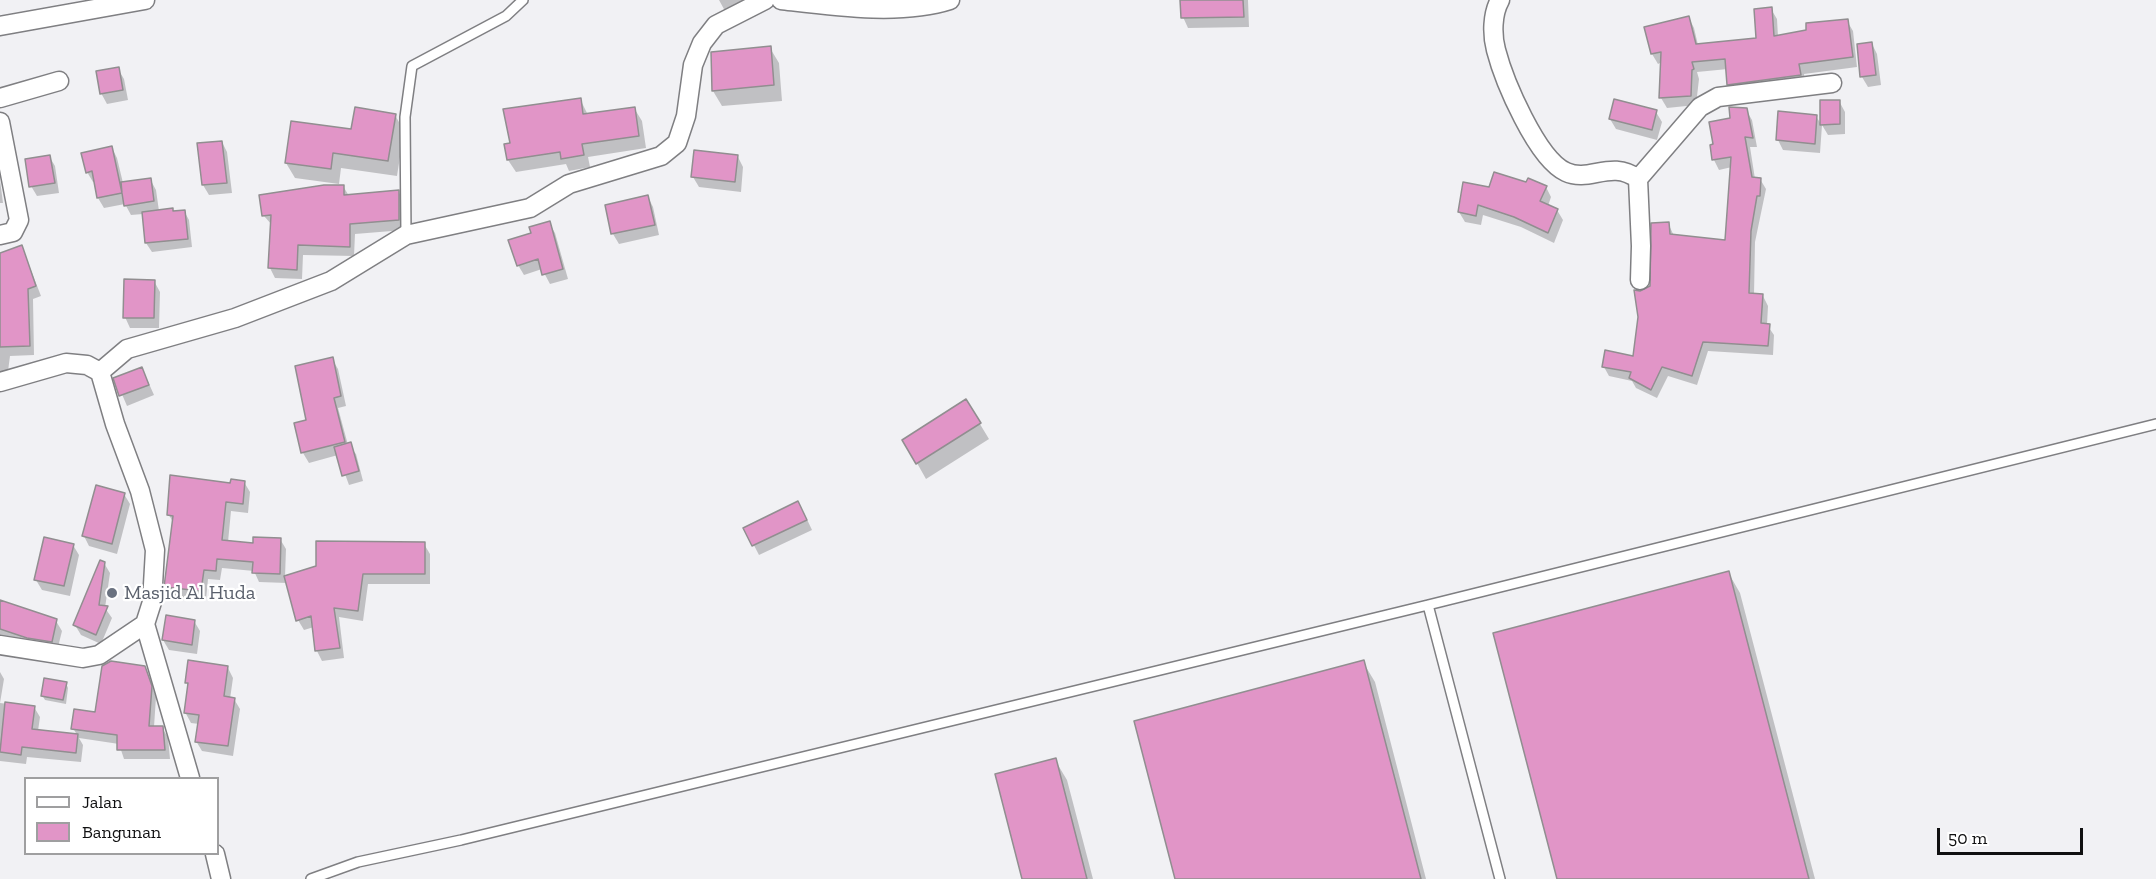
<!DOCTYPE html>
<html>
<head>
<meta charset="utf-8">
<style>
  body { margin:0 }
  #map { position:relative; width:2156px; height:879px; overflow:hidden; background:#f1f1f4; font-family:"Zilla Slab",serif }
  canvas { display:block }
  .legend { position:absolute; left:24px; top:777px; width:195px; height:78px; box-sizing:border-box; background:#fff; border:2px solid #9f9fa0; margin:0; padding:8px 10px; list-style:none; font-size:18px; color:#101011 }
  .legend li { display:flex; align-items:center; gap:12px; height:30px }
  .legend b { width:30px; border:2px solid #9f9fa0 }
  .scale { position:absolute; left:1937px; top:828px; width:146px; height:27px; box-sizing:border-box; border:3px solid #101011; border-top:0; padding-left:8px; font-size:18px; line-height:21px; white-space:nowrap; color:#101011; -webkit-text-stroke:4px #fff; paint-order:stroke }
</style>
</head>
<body>
<div id="map">
<canvas width="2156" height="879"></canvas>
<ul class="legend">
<li><b style="height:8px;background:#fff"></b>Jalan</li>
<li><b style="height:16px;background:#e195c7"></b>Bangunan</li>
</ul>
<div class="scale">50 m</div>
</div>
<script>
const c = document.querySelector('canvas').getContext('2d');
c.lineJoin = 'round';
function paint(path, color) {
  c.fillStyle = color;
  c.fill(path, 'evenodd');
}
function trace(path, color, width, dash) {
  c.strokeStyle = color;
  c.lineWidth = width;
  c.lineCap = dash ? 'butt' : 'round';
  c.setLineDash(dash || []);
  c.stroke(path);
}
function label(font, color, halo, rows, align = 'center') {
  c.font = font + ' "Zilla Slab",serif';
  c.lineWidth = 4.5;
  c.setLineDash([]);
  c.textBaseline = 'middle';
  c.strokeStyle = halo;
  c.fillStyle = color;
  for (const [text, x, y, turn = 0] of rows) {
    c.save();
    c.translate(x, y);
    c.rotate((+turn || 0) * Math.PI / 180);
    c.textAlign = isNaN(turn) ? turn : align;
    if (halo) c.strokeText(text, 0, 0);
    c.fillText(text, 0, 0);
    c.restore();
  }
}
const shadow = new Path2D(`
  M719,0H751L725,11Z
  M1182,0H1248L1249,27L1188,28L1183,17Z
  M1771,9L1777,19L1778,37L1847,21L1853,31L1857,67L1804,74L1806,85L1735,94L1729,84L1728,69L1697,72L1699,79L1696,105L1667,108L1661,98L1662,62L1658,64L1652,54L1689,18L1694,28L1698,45L1757,40Z
  M1872,44L1877,54L1881,85L1868,87L1862,77Z
  M770,48L779,63L782,101L722,106L713,91Z
  M118,69L124,79L128,100L107,104L101,93Z
  M580,99L588,115L634,108L642,121L646,148L588,157L590,167L569,171L566,164L516,172L508,160L512,144Z
  M1839,101L1845,112V134L1828,135L1822,125L1820,153L1783,150L1778,140L1816,116L1822,126V102Z
  M1746,110L1752,120L1757,147H1750L1755,179H1760L1766,189L1755,242L1754,295L1763,296L1768,306L1767,325L1774,335L1773,355L1708,351L1697,385L1668,376L1657,398L1636,388L1632,381L1609,376L1604,367L1635,358L1640,293L1652,287L1668,223L1674,236L1726,241L1732,167L1719,170L1714,160L1711,146L1732,119Z
  M1656,112L1662,122L1657,140L1616,129L1610,119Z
  M395,115L404,131L397,176L341,168L339,184L295,178L286,163L353,131Z
  M222,142L227,152L232,193L209,195L203,185Z
  M112,148L117,158L123,183L150,179L156,190L159,211H184L189,220L192,247L152,252L146,243L143,214L131,215L125,204L104,208L98,198L95,182H93L87,172Z
  M49,156L55,166L59,193L37,196L31,186Z
  M738,157L743,167L741,192L699,187L693,177Z
  M0,180L3,203H0Z
  M343,186L349,196L398,191L404,201V230L355,234L354,256L303,255L302,279L275,278L270,268L272,225L264,216Z
  M1546,187L1551,197L1548,206L1557,210L1563,220L1554,243L1521,227L1483,215L1481,225L1465,222L1459,212L1490,189Z
  M648,197L653,207L659,235L619,244L613,234L607,206Z
  M549,223L555,233L568,279L550,284L542,269L524,275L518,265L532,234Z
  M22,247L41,296L33,299L34,355L10,356L7,379L0,381V256Z
  M154,281L160,292L159,328H130L125,317Z
  M332,359L338,369L346,406L338,408L348,445L356,454L363,481L349,485L338,455L309,463L303,453L296,424L308,421Z
  M142,368L154,395L127,406L115,378Z
  M966,401L989,439L926,479L913,456Z
  M244,482L250,492L248,513L231,511L228,542L254,544L280,539L286,549L285,577L424,544L430,554V584H368L363,621L339,617L344,658L322,661L317,651L314,627L304,630L298,620L287,583L259,582L254,571L222,568L220,580L208,579L206,600L171,596L166,587L174,524L169,515L232,485Z
  M124,494L130,504L117,554L89,546L84,536Z
  M804,513L812,530L759,555L745,528Z
  M73,545L79,555L70,596L42,590L36,580Z
  M104,563L110,573L105,608L112,618L101,644L81,635L75,625Z
  M1728,572L1740,593L1815,879H1559Z
  M0,602L56,621L62,631L57,651L0,641Z
  M194,621L200,631L197,654L169,650L163,640Z
  M1363,662L1375,682L1426,879H1177Z
  M145,667L156,697L154,727L162,728L168,737L170,759H124L119,744L79,738L83,745L81,762L27,757L26,764L0,761V672L4,679L0,703L34,707L40,717L38,731L77,735L73,728L96,714Z
  M228,668L233,678L230,699H234L240,709L233,756L202,751L196,741L199,724L191,723L185,712L189,688L186,682Z
  M66,683L68,688L66,704L45,700L42,695Z
  M1055,760L1067,780L1093,879H1023Z`);
const building = new Path2D(`
  M1180,0H1243L1244,17L1181,18Z
  M1772,7L1774,36L1806,30V23L1848,19L1853,57L1799,64L1801,75L1727,85L1725,59L1692,62L1694,69L1692,70L1691,96L1659,98L1661,52L1651,54L1644,27L1689,16L1696,44L1756,38L1754,9Z
  M1872,42L1876,75L1860,77L1857,44Z
  M771,46L774,85L712,91L711,52Z
  M119,67L123,90L100,94L96,71Z
  M581,98L583,114L635,107L639,136L582,144L584,155L561,159L560,152L507,160L504,144L510,143L503,109Z
  M1614,99L1657,110L1652,130L1609,119Z
  M1820,100H1840V124L1820,125Z
  M355,107L396,114L388,161L333,153L331,169L285,163L291,121L351,129Z
  M1729,107L1747,108L1753,138L1745,137L1752,177L1761,178L1760,196H1757L1751,231L1749,293L1763,294L1761,323L1770,324L1768,346L1703,342L1692,376L1662,367L1651,390L1629,378L1631,372L1602,367L1605,350L1633,356L1638,317L1634,290L1640,291L1650,286L1651,223L1669,222L1670,234L1725,240L1731,157L1712,160L1710,145L1713,144L1709,122L1730,118Z
  M1778,111L1817,115L1815,144L1776,140Z
  M222,141L227,183L202,185L197,143Z
  M112,146L122,193L121,182L151,178L154,201L124,206L122,193L97,198L92,171L86,173L81,153Z
  M694,150L738,155L735,182L691,177Z
  M50,155L55,183L29,187L25,159Z
  M1494,172L1526,182L1528,178L1547,186L1540,201L1558,209L1548,233L1514,217L1478,205L1476,216L1458,212L1463,182L1489,187Z
  M324,185H344V195L399,190V220L350,224V247L298,245L297,270L268,268L271,215L262,216L259,195Z
  M648,195L655,225L611,234L605,205Z
  M173,208V211L185,210L188,239L145,243L142,212Z
  M550,221L563,269L542,275L538,259L517,266L508,240L531,233L529,227Z
  M22,245L36,286L28,289L30,346L0,347V253Z
  M124,279L155,280L154,318H123Z
  M333,357L341,396L334,398L345,442L301,453L294,423L306,420L295,366Z
  M142,367L149,385L119,396L113,378Z
  M966,399L981,423L916,464L902,440Z
  M351,442L359,471L342,476L334,447Z
  M170,475L230,483L231,479L245,481L243,504L226,502L222,540L253,543V537L281,538L280,574L252,573L253,562L217,559L216,571L204,570L201,591L164,587L173,516L167,515Z
  M96,485L125,493L112,544L82,536Z
  M798,501L807,520L752,546L743,528Z
  M44,537L74,544L64,586L34,580Z
  M316,541L425,542V574H363L358,611L334,608L340,648L315,651L311,616L296,621L284,576L316,566Z
  M100,560L105,562L99,605L108,606L96,635L73,625Z
  M1729,571L1809,879H1557L1493,633Z
  M0,600L57,619L52,642L27,638L0,629Z
  M166,615L195,620L192,645L162,640Z
  M188,660L228,666L224,696L235,698L228,746L195,742L199,715L184,713L188,683H185Z
  M1364,660L1421,879H1175L1134,721Z
  M111,661L145,666L152,686L149,726H163L165,750H117V735L71,729L74,709L95,712L102,666Z
  M44,678L67,682L63,700L41,696Z
  M5,702L35,706L32,729L78,734L76,753L22,747L21,755L0,752Z
  M1056,758L1087,879H1022L995,774Z`);
const service = new Path2D(`
  M406,235L405,117L412,66L506,16L523,0
  M1428,605L1500,879
  M311,879L358,862L461,840L1428,605L2156,424`);
const minor = new Path2D(`
  M781,0C832,6 901,16 950,0
  M1500,0C1492,14 1492,35 1496,50C1504,81 1537,159 1566,172C1590,183 1611,159 1638,179L1641,246L1640,280
  M0,26L145,0
  M0,98L59,81
  M0,122L19,220L13,232L0,235
  M1638,179L1700,107L1718,97L1832,83
  M0,382L66,363L87,365L100,372L127,349L235,318L331,281L406,235L530,208L569,184L661,156L677,143L686,116L693,65L702,43L716,25L765,0
  M145,624L190,778
  M0,645L83,658L99,655L145,624L152,602L155,550L140,491L115,424L100,372
  M215,854L221,879`);
const markers = [
  [112,593,6,"#6b7280"]
];
const worshipNames = [
  ["Masjid Al Huda",124,593]
];
paint(shadow, '#0003');
paint(building, '#e195c7');
trace(building, '#918e90', 1.5);
trace(service, '#7f7f82', 12);
trace(minor, '#7f7f82', 21);
trace(service, '#fff', 9);
trace(minor, '#fff', 18);
for (const [x, y, r, color] of markers) {
  const dot = new Path2D();
  dot.arc(x, y, r, 0, 2 * Math.PI);
  c.fillStyle = color;
  c.fill(dot);
  trace(dot, '#fff', 2);
}
label('20px', '#5b616d', '#fff', worshipNames, 'left');
</script>
</body>
</html>
